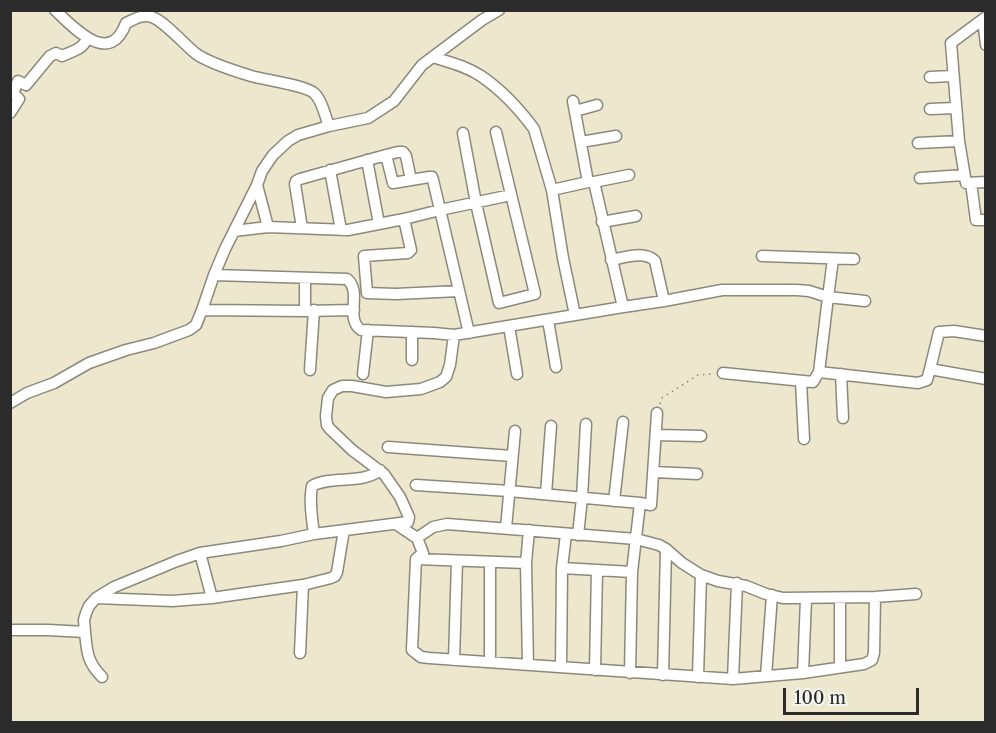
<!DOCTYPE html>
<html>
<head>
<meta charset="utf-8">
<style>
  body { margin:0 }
  #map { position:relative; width:996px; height:733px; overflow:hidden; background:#ece7cd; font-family:"Libre Caslon Text",serif }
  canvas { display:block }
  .frame { position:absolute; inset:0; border:12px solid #2b2b2b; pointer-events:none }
  .scale { position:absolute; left:783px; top:688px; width:136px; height:27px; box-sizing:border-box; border:3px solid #2b2b2b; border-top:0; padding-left:8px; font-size:18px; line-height:21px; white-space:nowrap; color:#2b2b2b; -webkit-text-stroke:4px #f6f6f2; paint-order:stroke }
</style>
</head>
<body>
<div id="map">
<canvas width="996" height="733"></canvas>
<div class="frame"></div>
<div class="scale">100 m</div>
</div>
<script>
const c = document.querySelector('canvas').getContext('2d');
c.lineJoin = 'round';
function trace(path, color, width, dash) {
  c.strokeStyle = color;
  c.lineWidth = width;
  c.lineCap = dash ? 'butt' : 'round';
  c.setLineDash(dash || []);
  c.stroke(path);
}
const path = new Path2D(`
  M660,404L662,398L698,375L714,374`);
const minor = new Path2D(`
  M55,10C75,29 110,67 126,23C135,19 142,14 152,17C164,21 184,44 195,53C208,63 235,71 251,76C265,80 305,85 314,93C322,100 325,116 329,126
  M983,19L986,45
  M433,57C449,62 466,66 481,76C500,89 520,110 534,129L552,190
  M930,77L953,76
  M573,101L588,182
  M930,109L956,108
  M575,111L597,105
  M10,113L19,99L13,93L18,81L26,85L50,56L56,53L62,56C72,51 82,50 87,39
  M463,133L476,203L499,303L535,294L496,132
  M959,141L951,43L986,17
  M581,142L616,136
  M918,143L959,141L966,183L986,182
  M386,155L393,183L411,180
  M367,160L379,224
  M330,170L341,230
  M920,178L964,175
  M594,182L629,175
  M971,183L976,220H986
  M257,185L268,227L348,230L404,219L440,210L511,195
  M404,219L411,250L408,253L364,256L367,293L396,294L459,291
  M602,222L636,216
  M302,228L295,184L296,181L300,179L386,155L398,152H403L406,156L411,180L429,177H432L433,180L469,333
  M234,231L268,227
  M762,256L854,259
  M833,259L828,297L865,301
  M611,260C624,258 644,250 655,261L664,301
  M214,275L347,279C363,292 344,318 361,330L434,333L454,335L623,307L664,301L722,290H797L809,291L828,297L819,372L918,383L927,380L930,369L986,379
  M305,278V311L354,310
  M202,310L305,311
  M575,315L563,258L552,190L588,182H594L623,307
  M548,320L556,367
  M509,326L517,374
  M412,360V332
  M930,369L939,332L954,331L986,336
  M310,370L314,310
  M723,373L813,382L819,372
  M363,374L368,330
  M841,374L843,418
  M801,382L804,439
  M10,403L27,393L54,383L89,363L126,350L154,343L189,330L196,325L202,310L214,275L225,249L257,185L262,171L273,155L288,141L298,135L329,126L368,118L394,101L422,65L482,20L499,10
  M656,435L701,436
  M388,447L512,456
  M654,472L697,474
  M416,485L509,491L640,503
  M546,494L551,426
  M614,501L623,422
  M396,524L417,538L423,553L416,559L412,650L421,657L429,658L733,679L803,673L864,664L872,660L874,653L875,597
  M506,528L515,431
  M314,534C312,519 309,501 312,486C330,475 363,485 380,470
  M578,535L582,498L586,424
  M417,538L433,527L447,524L636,539L659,545L666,549L682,563L701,575L718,581L746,586L766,594L783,598L875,597L916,594
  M200,553L212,598
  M416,559L526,563
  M562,568L632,572
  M96,598L172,601L212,598L303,585L331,578L335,576L337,572L344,530
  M10,630H48L85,632C87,652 87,662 102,677
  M85,632L84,620L86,613L89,606L96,598L114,587L177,561L200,553L281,541L314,534L408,522L409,517L400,497L384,474L352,450L330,429L327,425L326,416L328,398L333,390L342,386H352L386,392L421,389L440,382L446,377L450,365L454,335
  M300,653L303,585
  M454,660L457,561
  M490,662V562
  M528,665L526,563L529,530
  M561,667L562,568L566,534
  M840,667V598
  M595,670L597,570
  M630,673L632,572L640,503L651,505L657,413
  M803,673L806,599
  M663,675L666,549
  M766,676L772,595
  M698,677L701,575
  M733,679L737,583`);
trace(minor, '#8c897c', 13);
trace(path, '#8c897c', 1.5, [1.5, 4.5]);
trace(minor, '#fff', 10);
</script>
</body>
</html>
